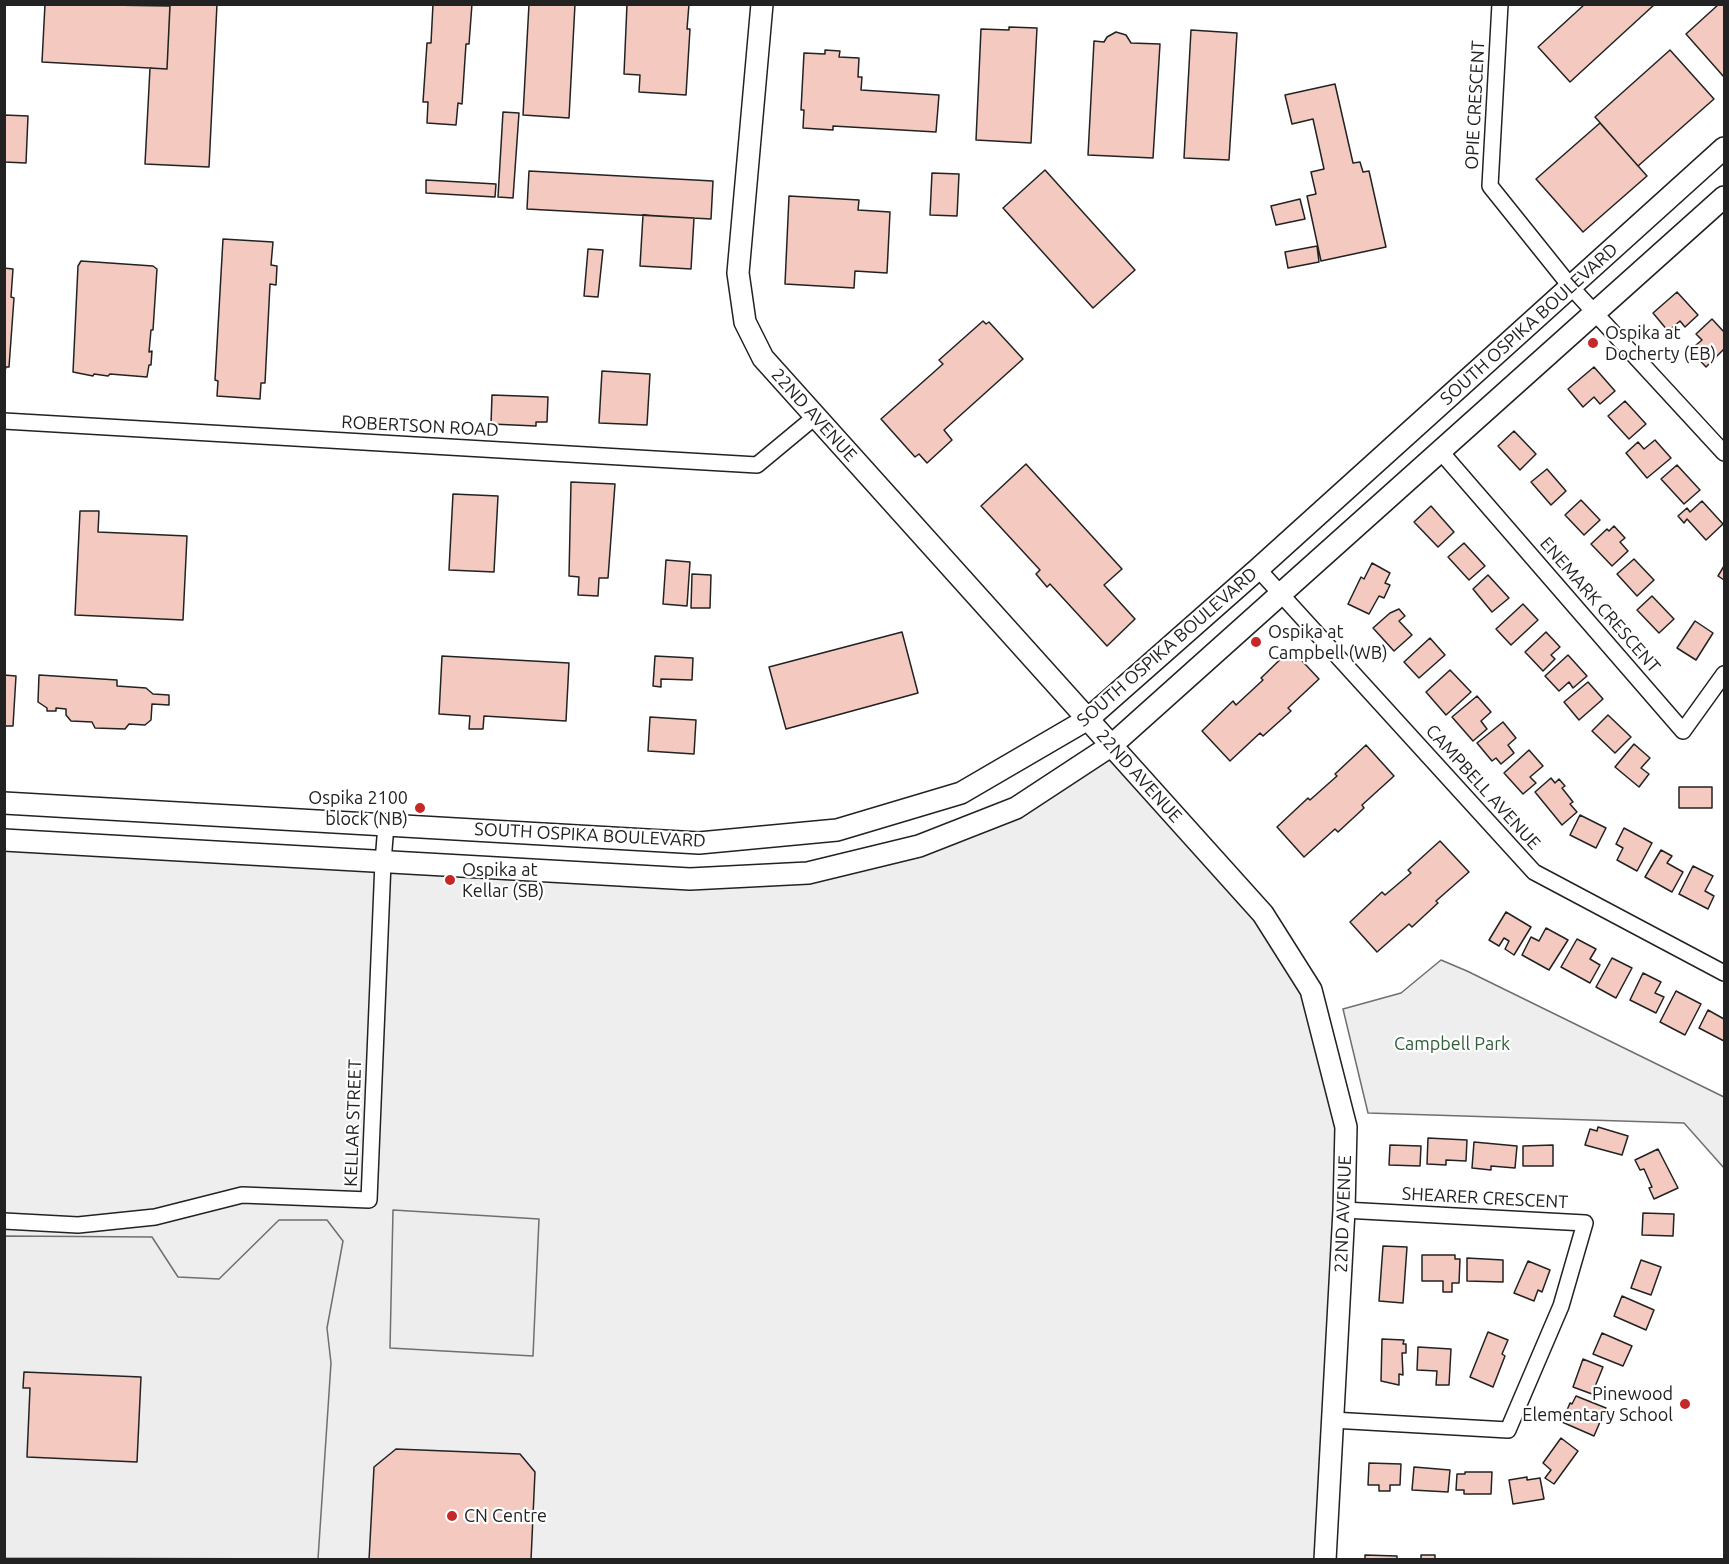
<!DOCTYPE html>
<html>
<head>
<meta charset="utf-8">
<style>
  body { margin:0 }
  #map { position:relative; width:1729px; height:1564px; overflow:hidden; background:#fff; font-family:Ubuntu,sans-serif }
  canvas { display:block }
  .frame { position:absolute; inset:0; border:6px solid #222; pointer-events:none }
</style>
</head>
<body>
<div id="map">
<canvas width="1729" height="1564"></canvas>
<div class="frame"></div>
</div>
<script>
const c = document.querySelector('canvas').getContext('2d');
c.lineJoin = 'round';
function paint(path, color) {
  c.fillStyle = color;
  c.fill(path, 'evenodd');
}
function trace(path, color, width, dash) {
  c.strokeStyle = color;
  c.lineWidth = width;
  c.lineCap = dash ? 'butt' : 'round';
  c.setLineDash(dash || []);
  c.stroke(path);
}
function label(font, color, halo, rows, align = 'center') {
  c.font = font + ' Ubuntu,sans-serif';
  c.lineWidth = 4.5;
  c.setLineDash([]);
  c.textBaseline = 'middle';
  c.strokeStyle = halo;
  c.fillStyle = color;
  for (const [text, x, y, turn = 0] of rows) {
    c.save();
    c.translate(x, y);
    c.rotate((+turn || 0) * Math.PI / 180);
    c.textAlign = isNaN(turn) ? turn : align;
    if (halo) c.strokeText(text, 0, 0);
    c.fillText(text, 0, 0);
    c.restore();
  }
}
const green = new Path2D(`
  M1109,749L1287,944L1341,1097L1326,1559H5L4,842L671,876L801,869L918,848Z
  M1441,960L1467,971L1724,1097V1168L1684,1123L1368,1113L1343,1009L1401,993Z`);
const parking = new Path2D(`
  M393,1210L539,1219L533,1356L390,1348Z
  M279,1220H327L343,1241L327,1328L331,1363L318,1559L5,1558L4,1236L152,1237L178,1277L219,1279Z`);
const building = new Path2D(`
  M45,4L170,6L167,69L42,62Z
  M170,4H217L209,167L145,164L150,68L167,69Z
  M433,4H472L469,44H466L462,104L458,103L456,125L427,123L428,102H423L427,43H431Z
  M529,4H575L569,118L523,115Z
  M627,4H689L687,29H690L686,95L639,92L640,75L624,74Z
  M1585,4H1655L1570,82L1538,47Z
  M1719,4H1724V77L1686,34Z
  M1009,27L1037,28L1031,143L976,140L981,29L1009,30Z
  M1191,30L1237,33L1229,160L1184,158Z
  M1116,32L1126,35L1131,43L1160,44L1153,158L1088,155L1094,41L1104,42L1107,37Z
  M825,50L840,51L839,57L859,58L858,77H862L861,90L939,95L936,132L833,126V130L803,128L804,110H801L804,53L825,54Z
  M1670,50L1714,99L1638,166L1595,117Z
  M1335,84L1353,163L1360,162L1363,172L1369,171L1386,247L1321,261L1307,196L1316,194L1311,172L1324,169L1313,119L1292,124L1285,95Z
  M503,112L519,113L513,198L498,197Z
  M4,115L28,116L26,163L4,162Z
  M1600,123L1647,176L1583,232L1536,179Z
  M1045,170L1135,270L1093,308L1003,208Z
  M529,171L713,181L711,219L527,209Z
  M932,173L959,174L957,216L930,215Z
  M426,180L496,184L495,197L426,193Z
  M789,196L859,200L858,210L890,212L887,273L855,271L854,288L785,284Z
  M1300,199L1305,219L1276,225L1271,206Z
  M643,215L694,218L691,269L640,266Z
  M223,239L273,242L271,265L277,266L276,285L270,284L265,383H261L260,399L217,396L218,381L215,380Z
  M1317,246L1319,262L1288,268L1285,252Z
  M588,249L603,250L598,297L584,296Z
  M81,261L153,266L157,269L153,330H151L149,352L152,351L151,365H149L147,377L110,374L108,376L94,374L93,376L73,372L78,266Z
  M4,268L13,269L11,297L14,298L9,367H6L5,371Z
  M1677,292L1698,315L1685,327L1680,321L1668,331L1653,313Z
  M1712,319L1724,332V349L1706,367L1690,350L1702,340L1696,334Z
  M983,321L986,324L989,322L1023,359L944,430L952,440L927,463L919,454L915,457L881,419L943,364L939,360Z
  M1594,367L1615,391L1600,404L1594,397L1583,407L1568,389Z
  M602,371L650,374L647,425L599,423Z
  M492,395L548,397L547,422H536V426L491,424Z
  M1625,401L1646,424L1629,439L1608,416Z
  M1514,431L1536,454L1520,470L1498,446Z
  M1655,440L1671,458L1647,478L1626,453L1638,442L1644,449Z
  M1026,464L1122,569L1104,585L1135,619L1107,646L1050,584L1047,587L1036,574L1040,570L981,506Z
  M1677,465L1700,490L1684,504L1661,479Z
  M1547,469L1566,491L1551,505L1531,482Z
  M571,482L615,484L608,578H599L598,596L578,595L579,577L569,576Z
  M453,494L498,496L494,572L449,570Z
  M1581,500L1600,520L1584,535L1565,515Z
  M1702,501L1723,524L1706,540L1687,519L1684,523L1678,516L1687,508L1690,512Z
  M1431,506L1454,532L1438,547L1414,522Z
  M80,511H99L98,532L187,536L183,620L75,615Z
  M1614,526L1625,538L1620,542L1628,551L1612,566L1591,544L1607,529L1609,531Z
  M1464,543L1485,566L1469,580L1448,557Z
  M1634,559L1654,580L1637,596L1617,574Z
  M666,560L690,562L687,606L663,604Z
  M1372,563L1390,573L1385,583L1390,585L1384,598L1379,596L1369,614L1348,604L1361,577L1364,579Z
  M1724,566V580L1718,576Z
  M692,574L711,575L710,608H691Z
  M1488,575L1509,598L1492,612L1473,589Z
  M1652,596L1674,619L1659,633L1637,610Z
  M1523,604L1538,620L1511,645L1496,629Z
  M1399,609L1405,616L1399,621L1412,635L1394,651L1373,628L1390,613Z
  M1695,621L1713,633L1696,660L1677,648Z
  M902,632L918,693L786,729L769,667Z
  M1546,632L1560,647L1551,655L1555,659L1543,671L1525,652Z
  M1430,638L1445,655L1419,678L1404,662Z
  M1291,649L1319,679L1288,708L1291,711L1263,736L1260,733L1230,761L1202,731L1233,701L1236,705L1263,680L1261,678Z
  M1568,655L1587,676L1573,688L1569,682L1559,691L1545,676Z
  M442,656L569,663L566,721L484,716L483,729H469L470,716L439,714Z
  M655,656L693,658L692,680L661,679V687L653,686Z
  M1450,670L1471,692L1446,715L1426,692Z
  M4,675L16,676L13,726H4Z
  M39,675L117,680V686L146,688L153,694L169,695V705L152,704L151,720L145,725L129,724L125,729L95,728L92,722L71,721L66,715V709L56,708V711H47V708L38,702Z
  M1588,682L1603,699L1579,720L1564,702Z
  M1477,696L1491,712L1481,721L1487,729L1473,741L1452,717Z
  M1608,715L1631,737L1615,753L1592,731Z
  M650,717L696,720L694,754L648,751Z
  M1503,722L1516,738L1508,745L1514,753L1501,764L1496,758L1492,761L1477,743Z
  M1634,744L1650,758L1641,768L1649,774L1639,787L1615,767Z
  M1366,745L1394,776L1362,805L1364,808L1338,832L1335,829L1304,857L1277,827L1308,798L1310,800L1337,776L1335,774Z
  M1529,750L1543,766L1530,777L1536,783L1523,794L1504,773Z
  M1551,778L1555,783L1559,779L1565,786L1562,788L1573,802L1570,804L1577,812L1562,825L1535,792Z
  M1679,787H1712V808H1679Z
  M1580,815L1606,828L1596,848L1570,835Z
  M1624,828L1652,843L1637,871L1617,860L1623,848L1616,844Z
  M1440,841L1469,872L1436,901L1438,903L1412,927L1409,924L1377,952L1350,922L1382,892L1385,895L1411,873L1408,870Z
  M1661,850L1672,856L1667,863L1683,872L1672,892L1645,877Z
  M1693,866L1713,876L1705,891L1714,896L1708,909L1679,894Z
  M1506,912L1531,927L1514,955L1505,949L1509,941L1504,938L1499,946L1489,940Z
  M1546,928L1568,940L1549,970L1522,955L1531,937L1539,941Z
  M1577,939L1596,949L1590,959L1600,965L1590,983L1561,967Z
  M1612,958L1632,968L1616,998L1596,987Z
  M1643,973L1661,982L1655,993L1664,997L1656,1013L1630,1000Z
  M1676,991L1701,1004L1685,1035L1660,1022Z
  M1708,1010L1724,1019V1041L1699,1028Z
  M1598,1127L1628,1136L1622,1155L1585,1145L1590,1129L1597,1131Z
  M1428,1138L1467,1140L1466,1161L1446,1160V1165L1427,1164Z
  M1474,1142L1517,1146L1515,1168L1491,1166V1170L1472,1168Z
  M1390,1145L1421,1146L1420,1166L1389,1165Z
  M1553,1145V1166H1523V1146Z
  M1658,1149L1678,1188L1654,1199L1649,1188L1652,1187L1644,1169L1640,1170L1635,1160Z
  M1643,1213L1674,1214L1673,1236L1642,1235Z
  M1383,1246L1407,1247L1403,1303L1379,1301Z
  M1422,1255H1455V1259H1460L1459,1283H1452V1292H1443V1281H1422Z
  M1467,1258L1503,1260V1282L1467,1281Z
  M1641,1260L1661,1267L1651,1295L1631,1288Z
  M1528,1261L1550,1270L1542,1292L1538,1290L1534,1301L1514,1293Z
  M1622,1296L1654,1310L1646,1330L1614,1316Z
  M1488,1332L1508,1340L1502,1354L1505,1356L1493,1387L1470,1377Z
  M1602,1333L1632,1346L1623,1366L1593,1354Z
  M1382,1339L1404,1340L1403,1344H1406V1353H1402L1403,1375L1399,1374V1385L1381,1381Z
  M1418,1347L1451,1349L1449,1385H1436L1437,1371L1417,1370Z
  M1583,1359L1603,1367L1592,1394L1573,1387Z
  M24,1372L141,1377L137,1462L27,1457L30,1388H23Z
  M1576,1396L1606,1408L1594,1436L1562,1422L1570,1403L1572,1404Z
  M1561,1438L1578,1451L1554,1484L1545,1478L1551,1470L1543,1463Z
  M396,1449L520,1454L535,1472L531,1560H369L374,1467Z
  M1369,1463L1401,1464L1400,1485H1390V1491H1379V1485H1368Z
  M1414,1467L1450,1470L1448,1492L1412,1490Z
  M1465,1472H1492L1491,1494H1464V1490H1456L1457,1474H1465Z
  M1527,1477V1480L1540,1478L1544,1499L1513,1504L1509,1480Z
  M1365,1555L1397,1556V1560H1365Z
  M1421,1555H1435V1560H1421Z`);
const street = new Path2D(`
  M1500,4L1490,186L1571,287L1724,453
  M4,421L757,465L816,416
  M1441,452L1683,731L1724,674
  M1258,569L1534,872L1724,973
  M4,1221L78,1225L155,1217L242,1195L369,1200L383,862L386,825
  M1332,1420L1508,1430L1561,1306L1585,1223L1344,1210`);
const secondary = new Path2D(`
  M762,4L738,273L745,322L763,358L1263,914L1311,990L1346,1127L1344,1210L1325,1560
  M4,803L699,843L837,830L961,793L1088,719L1258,569L1724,148
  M4,840L690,879L808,873L919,846L1016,808L1112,745L1724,197`);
const markers = [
  [1593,343,6,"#c62828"],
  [1256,642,6,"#c62828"],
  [420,808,6,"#c62828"],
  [450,880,6,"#c62828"],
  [1685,1404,6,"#c62828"],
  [452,1516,6,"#c62828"]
];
const streetNames = [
  ["OPIE CRESCENT",1475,105,-87],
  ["SOUTH OSPIKA BOULEVARD",1529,324,-42],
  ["22ND AVENUE",814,415,48],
  ["ROBERTSON ROAD",420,426,3],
  ["ENEMARK CRESCENT",1600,605,49],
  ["SOUTH OSPIKA BOULEVARD",1167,647,-41],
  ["22ND AVENUE",1139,776,48],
  ["CAMPBELL AVENUE",1483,787,48],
  ["SOUTH OSPIKA BOULEVARD",590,835,3],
  ["KELLAR STREET",353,1123,-88],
  ["SHEARER CRESCENT",1485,1198,3],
  ["22ND AVENUE",1343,1214,-88]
];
const poiNames = [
  ["Ospika at",1605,333],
  ["Docherty (EB)",1605,354],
  ["Ospika at",1268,632],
  ["Campbell (WB)",1268,653],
  ["Ospika 2100",408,798,"right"],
  ["block (NB)",408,819,"right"],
  ["Ospika at",462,870],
  ["Kellar (SB)",462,891],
  ["Pinewood",1673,1394,"right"],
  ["Elementary School",1673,1415,"right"],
  ["CN Centre",464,1516]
];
const parkNames = [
  ["Campbell Park",1452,1044]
];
paint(green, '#eee');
trace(green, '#6f6f6f', 1.5);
paint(parking, '#ededed');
trace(parking, '#6f6f6f', 1.5);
paint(building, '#f3c9c0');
trace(building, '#222', 1.5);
trace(street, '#222', 18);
trace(secondary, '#222', 24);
trace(street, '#fff', 15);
trace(secondary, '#fff', 21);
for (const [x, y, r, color] of markers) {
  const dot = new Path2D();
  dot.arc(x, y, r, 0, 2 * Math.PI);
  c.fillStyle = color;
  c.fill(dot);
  trace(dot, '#fff', 2);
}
label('18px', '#222', '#fff', streetNames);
label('18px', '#222', '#fff', poiNames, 'left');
label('18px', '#2f5e38', '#fff', parkNames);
</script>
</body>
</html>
